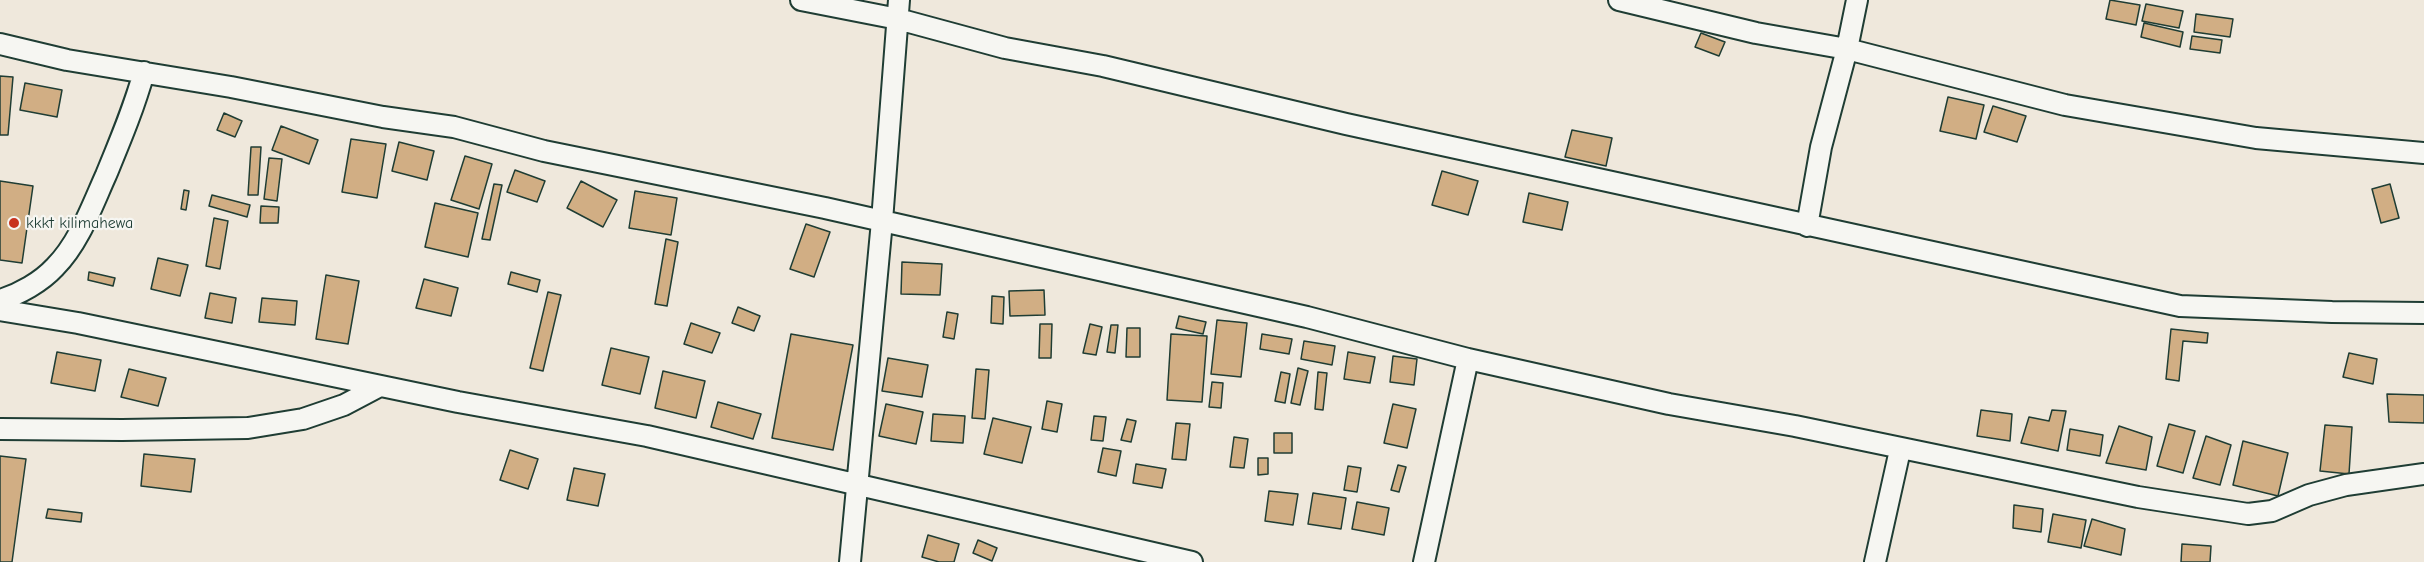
<!DOCTYPE html>
<html>
<head>
<meta charset="utf-8">
<style>
  body { margin:0 }
  canvas { display:block; background:#efe8dc }
</style>
</head>
<body>
<canvas width="2424" height="562"></canvas>
<script>
const c = document.querySelector('canvas').getContext('2d');
c.lineJoin = 'round';
function paint(path, color) {
  c.fillStyle = color;
  c.fill(path, 'evenodd');
}
function trace(path, color, width, dash) {
  c.strokeStyle = color;
  c.lineWidth = width;
  c.lineCap = dash ? 'butt' : 'round';
  c.setLineDash(dash || []);
  c.stroke(path);
}
function label(font, color, halo, rows, align = 'center') {
  c.font = font + ' "Comic Neue",sans-serif';
  c.lineWidth = 4.5;
  c.setLineDash([]);
  c.textBaseline = 'middle';
  c.strokeStyle = halo;
  c.fillStyle = color;
  for (const [text, x, y, turn = 0] of rows) {
    c.save();
    c.translate(x, y);
    c.rotate((+turn || 0) * Math.PI / 180);
    c.textAlign = isNaN(turn) ? turn : align;
    if (halo) c.strokeText(text, 0, 0);
    c.fillText(text, 0, 0);
    c.restore();
  }
}
const building = new Path2D(`
  M2110,0L2140,5L2136,25L2106,19Z
  M2146,4L2183,11L2179,28L2142,21Z
  M2196,14L2233,19L2230,37L2194,32Z
  M2144,23L2183,32L2180,47L2141,37Z
  M1701,33L1725,42L1719,56L1695,47Z
  M2192,36L2222,40L2220,53L2190,49Z
  M0,76L13,77L8,135H0Z
  M25,83L62,90L57,117L20,110Z
  M1948,97L1984,105L1976,139L1940,131Z
  M1993,106L2026,116L2017,142L1984,132Z
  M224,113L242,121L235,137L217,130Z
  M281,126L318,140L309,164L272,150Z
  M1572,130L1612,138L1606,166L1565,157Z
  M351,139L386,144L377,198L342,192Z
  M399,142L434,151L427,180L392,171Z
  M251,147H261L258,195H248Z
  M465,156L492,164L479,209L451,200Z
  M269,158L282,159L277,201L264,199Z
  M515,170L545,181L537,202L507,192Z
  M1442,171L1478,181L1468,215L1432,205Z
  M0,181L33,186L22,263L0,260Z
  M581,181L617,200L603,227L567,208Z
  M494,184L502,185L490,240L482,239Z
  M2390,184L2399,218L2381,223L2372,189Z
  M184,190L189,191L186,210L181,209Z
  M635,191L677,198L671,235L629,228Z
  M1529,193L1568,202L1562,230L1523,222Z
  M212,195L250,205L247,217L209,206Z
  M435,203L478,213L468,257L425,247Z
  M261,206L279,207L278,223H260Z
  M214,218L228,221L220,269L206,266Z
  M806,224L830,232L814,277L790,269Z
  M666,239L678,242L667,306L655,304Z
  M158,258L188,265L180,296L151,289Z
  M902,262L942,264L940,295L901,294Z
  M89,272L115,278L113,286L88,280Z
  M511,272L540,280L537,292L508,284Z
  M326,275L359,281L348,344L316,339Z
  M424,279L458,288L451,316L416,308Z
  M1044,290L1045,315L1010,316L1009,291Z
  M548,292L561,295L543,371L530,368Z
  M210,293L236,298L232,323L205,318Z
  M992,296L1004,297L1003,324L991,323Z
  M262,298L297,301L295,325L259,322Z
  M738,307L760,316L754,331L732,323Z
  M947,312L958,314L954,339L943,337Z
  M1179,316L1206,322L1203,334L1176,328Z
  M1217,320L1247,323L1241,377L1211,374Z
  M691,323L720,333L712,353L684,344Z
  M1040,324H1052L1051,358H1039Z
  M1090,324L1102,327L1096,355L1083,353Z
  M1111,325H1118L1115,353L1107,352Z
  M1127,328H1140V357H1126Z
  M2171,329L2208,333L2207,343L2183,341L2179,381L2166,379Z
  M791,334L853,345L833,450L772,438Z
  M1171,334L1207,336L1202,402L1167,400Z
  M1262,334L1292,339L1289,354L1260,349Z
  M1304,341L1335,346L1332,365L1301,359Z
  M611,348L649,357L640,394L602,385Z
  M57,352L101,360L95,391L51,383Z
  M1348,352L1375,357L1370,383L1344,379Z
  M2349,353L2377,359L2373,384L2343,377Z
  M1393,356L1417,359L1414,385L1390,382Z
  M888,358L928,365L922,397L882,391Z
  M1298,368L1308,371L1300,405L1291,403Z
  M129,369L166,378L158,406L121,397Z
  M976,369L989,370L985,419L972,418Z
  M663,371L705,381L696,418L655,408Z
  M1281,372L1290,374L1285,403L1275,401Z
  M1318,372L1327,373L1323,410L1315,409Z
  M1212,382L1223,383L1221,408L1209,407Z
  M2387,394L2424,395V423L2389,422Z
  M1047,401L1062,404L1057,432L1042,429Z
  M718,402L761,414L753,439L711,427Z
  M886,404L923,412L916,444L879,436Z
  M1393,404L1416,409L1407,448L1384,443Z
  M1981,410L2012,414L2010,441L1977,436Z
  M2052,410L2066,411L2058,451L2021,443L2029,417L2049,421Z
  M933,414L965,416L963,443L931,441Z
  M1094,416L1106,417L1103,441L1091,440Z
  M993,418L1031,427L1022,463L984,454Z
  M1127,419L1136,421L1131,442L1121,440Z
  M1176,423L1190,424L1186,460L1172,459Z
  M2169,424L2195,431L2183,473L2157,466Z
  M2325,425L2352,427L2349,474L2320,471Z
  M2119,426L2152,437L2146,470L2106,463Z
  M2070,429L2103,435L2100,456L2067,450Z
  M1274,433H1292V453H1274Z
  M2206,436L2231,445L2220,485L2193,478Z
  M1234,437L1248,439L1244,468L1230,467Z
  M2243,441L2288,453L2278,496L2233,485Z
  M1103,448L1121,451L1116,476L1098,472Z
  M510,450L538,459L528,489L500,480Z
  M144,454L195,459L191,492L141,486Z
  M0,456L26,459L12,562H0Z
  M1258,458H1268V474L1258,475Z
  M1136,464L1166,469L1162,488L1133,483Z
  M1398,465L1406,467L1399,492L1391,490Z
  M1348,466L1361,468L1357,492L1344,490Z
  M574,468L605,474L598,506L567,500Z
  M1269,491L1298,494L1293,525L1265,521Z
  M1313,493L1346,498L1341,529L1308,524Z
  M1357,502L1389,508L1384,535L1352,529Z
  M2014,505L2043,509L2041,532L2013,528Z
  M48,509L82,513L81,522L46,518Z
  M2053,514L2086,520L2081,548L2048,542Z
  M2092,519L2125,529L2121,555L2084,546Z
  M928,535L959,544L954,562H939L922,557Z
  M978,540L997,548L992,561L973,553Z
  M2182,544L2211,546L2210,562H2181Z`);
const street = new Path2D(`
  M801,0L898,19L1005,48L1103,66L1346,124L2180,306L2332,312L2424,313
  M1619,0L1756,33L1847,49L2065,105L2256,138L2424,153
  M0,44L67,60L231,87L383,117L454,127L544,151L825,208L1307,317L1468,359L1669,404L1795,426L2138,497L2248,514L2272,511L2309,495L2346,485L2424,474
  M1807,226L1821,147L1847,49L1857,0
  M0,300C20,294 41,282 55,267C79,243 92,206 106,175C120,141 134,108 144,72
  M0,310L78,323L458,402L647,436L1192,562
  M0,429L122,430L248,428L303,419L344,405L380,386
  M850,562L882,221L899,0
  M1424,562L1468,359
  M1875,562L1900,450`);
const markers = [
  [14,223,6,"#c8321e"]
];
const poiNames = [
  ["kkkt kilimahewa",26,223]
];
paint(building, '#d1ae84');
trace(building, '#1f3d34', 1.5);
trace(street, '#1f3d34', 24);
trace(street, '#f6f6f2', 20);
for (const [x, y, r, color] of markers) {
  const dot = new Path2D();
  dot.arc(x, y, r, 0, 2 * Math.PI);
  c.fillStyle = color;
  c.fill(dot);
  trace(dot, '#f6f6f2', 2);
}
label('16px', '#1f3d34', '#f6f6f2', poiNames, 'left');
</script>
</body>
</html>
